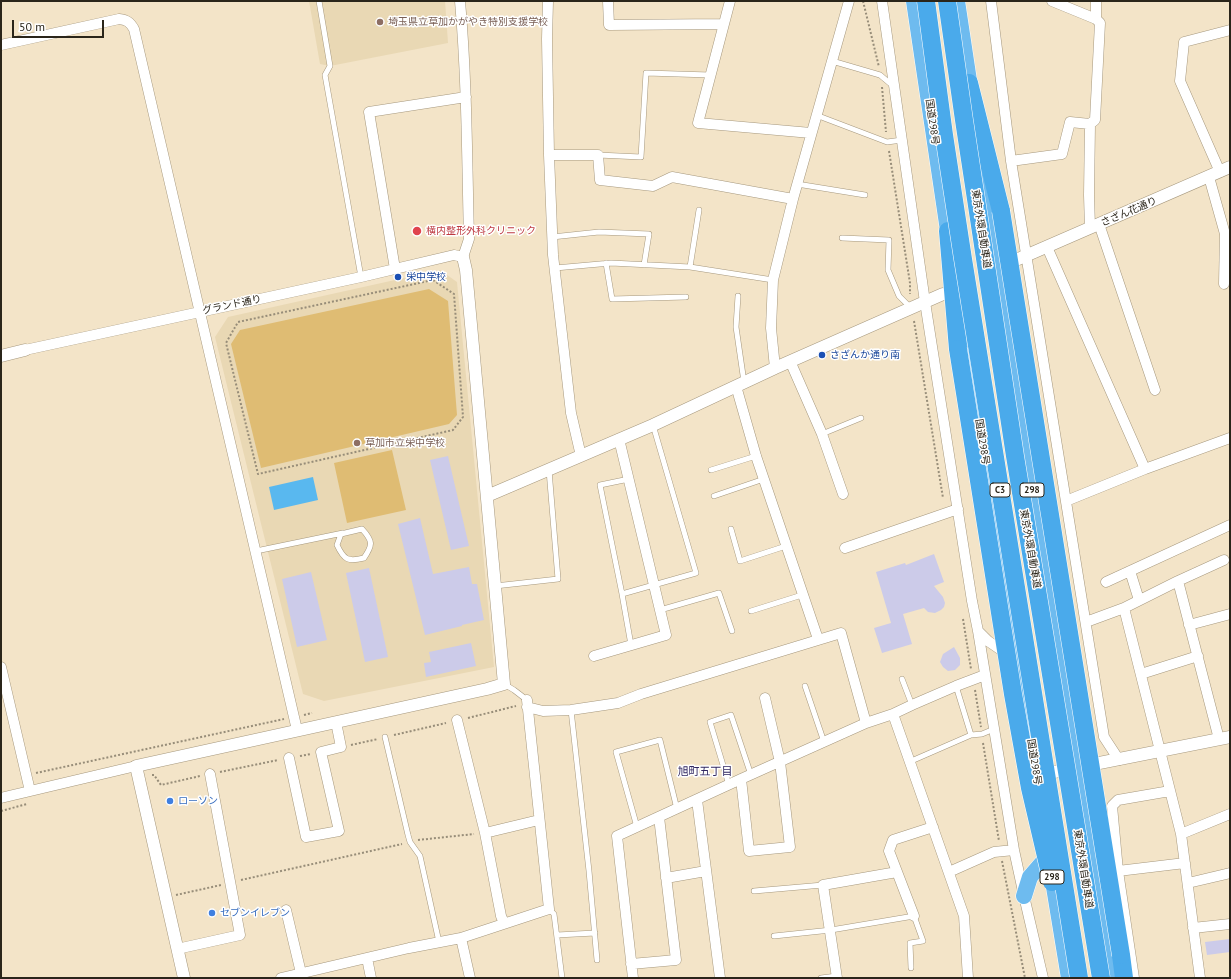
<!DOCTYPE html>
<html>
<head>
<meta charset="utf-8">
<style>
  body { margin:0 }
  #map { position:relative; width:1231px; height:979px; overflow:hidden; background:#f3e4c8; font-family:"PT Sans",sans-serif }
  canvas { display:block }
  .frame { position:absolute; inset:0; border:2px solid #2a251a; pointer-events:none }
  .scale { position:absolute; left:12px; top:20px; width:92px; height:18px; box-sizing:border-box; border:2px solid #2a251a; border-top:0; padding-left:5px; font-size:12px; line-height:14px; white-space:nowrap; color:#2a251a; -webkit-text-stroke:3px #fff; paint-order:stroke }
</style>
</head>
<body>
<div id="map">
<canvas width="1231" height="979"></canvas>
<div class="frame"></div>
<div class="scale">50 m</div>
</div>
<script>
const c = document.querySelector('canvas').getContext('2d');
c.lineJoin = 'round';
function paint(path, color) {
  c.fillStyle = color;
  c.fill(path, 'evenodd');
}
function trace(path, color, width, dash) {
  c.strokeStyle = color;
  c.lineWidth = width;
  c.lineCap = dash ? 'butt' : 'round';
  c.setLineDash(dash || []);
  c.stroke(path);
}
function label(font, color, halo, rows, align = 'center') {
  c.font = font + ' "PT Sans","Noto Sans JP",sans-serif';
  c.lineWidth = 3;
  c.setLineDash([]);
  c.textBaseline = 'middle';
  c.strokeStyle = halo;
  c.fillStyle = color;
  for (const [text, x, y, turn = 0] of rows) {
    c.save();
    c.translate(x, y);
    c.rotate((+turn || 0) * Math.PI / 180);
    c.textAlign = isNaN(turn) ? turn : align;
    if (halo) c.strokeText(text, 0, 0);
    c.fillText(text, 0, 0);
    c.restore();
  }
}
const built = new Path2D(`
  M309,1H445L448,43L330,66L320,64Z
  M440,270L457,282L494,667L324,701L303,694L215,337L228,317Z`);
const green = new Path2D(`
  M429,289L448,301L457,415L449,424L261,468L231,344L240,330Z
  M392,450L406,510L347,523L334,463Z`);
const water = new Path2D(`
  M313,477L318,500L274,510L269,487Z`);
const building = new Path2D(`
  M448,456L469,546L451,550L430,460Z
  M420,518L433,574L469,567L472,584H477L484,620L462,625V626L425,635L398,524Z
  M934,554L944,582L934,586L943,597L945,603L944,607L941,610L935,613L928,612L924,608L903,614L912,644L882,653L874,628L891,623L876,572L905,563L906,565Z
  M369,568L388,657L365,662L346,573Z
  M311,572L327,640L297,647L282,579Z
  M471,643L476,666L426,677L424,663L431,662L429,652Z
  M954,647L960,658V665L955,670L948,671L943,667L940,662L943,654Z
  M1230,939V952L1207,955L1205,942Z`);
const path = new Path2D(`
  M863,1L879,67
  M882,87L886,132
  M889,151L910,283V294
  M433,280L454,294L463,417L453,430L258,474L226,343L238,322Z
  M914,321L943,498
  M963,619L971,669
  M975,690L981,727
  M304,715L312,713
  M468,718L516,706
  M394,735L446,723
  M983,743L999,841
  M351,745L378,739
  M300,756L311,754
  M220,772L278,760
  M36,773L284,719
  M152,775H154L161,785L200,776
  M1,811L27,804
  M418,840L474,834
  M1002,861L1025,978
  M241,880L402,844
  M176,895L221,885`);
const service = new Path2D(`
  M319,1L330,66L325,75L361,277
  M832,61L880,75L892,85
  M816,115L887,142L902,140
  M598,155L641,157L646,73L710,75
  M797,184L865,195
  M552,237L599,232L649,234L644,265
  M842,238L889,240L888,270L899,296L910,307
  M606,263L612,299L686,297
  M690,267L699,210
  M555,268L611,263L690,267L773,280
  M738,296L736,327L744,382
  M822,434L861,418
  M711,470L756,456
  M629,479L600,485L622,594L631,645
  M714,496L764,479
  M362,529C373,541 373,545 364,558C348,562 344,560 337,545L341,534Z
  M731,529L740,561L786,546
  M256,551L343,533
  M495,586L558,579L549,470
  M622,594L696,573L653,425
  M660,610L719,593L732,631
  M751,611L802,595
  M902,679L912,705
  M504,684L514,690L527,700
  M805,686L824,742
  M956,686L971,735
  M571,710L589,871L597,960
  M385,737L408,835L410,842L420,856L439,942
  M909,762L971,735L982,734L994,729
  M729,785L710,722L731,715L751,775
  M637,827L616,752L660,740L677,809
  M754,891L823,885
  M549,909L554,914L562,978
  M557,935L595,933
  M774,936L831,930L914,916L923,941L910,943L911,968
  M821,978L837,976`);
const minor = new Path2D(`
  M548,1L547,39L549,155L553,255L571,413L581,456
  M608,1L609,25L724,24
  M730,1L698,123L811,133
  M882,1L925,302L972,601L978,631L1014,850L1024,896L1043,978
  M991,1L1011,161L1104,737L1119,760
  M1052,1L1096,19
  M1,45L119,19C127,20 130,22 134,29L297,730
  M549,155H598L600,180L653,186L672,177L793,199
  M1011,161L1062,154L1070,122L1090,124
  M1220,172L1180,81L1184,42L1230,30
  M1209,177L1225,234L1224,284
  M1099,224L1155,390
  M1090,228L1089,195L1090,124L1095,120L1100,23L1096,19V1
  M1047,247L1145,469
  M395,269L369,112L466,97
  M25,350L361,277L454,255L463,257L469,239C467,160 467,80 460,1
  M790,361L822,434L843,494
  M775,368L771,328L773,280L793,199L849,1
  M736,386L756,456L818,639
  M1066,501L1145,469L1230,438
  M845,548L958,509
  M1130,571L1139,600
  M1178,581L1219,739
  M1106,582L1230,525
  M1124,608L1181,834L1200,978
  M1086,622L1124,608L1178,581L1224,560
  M1189,625L1230,614
  M978,631L988,641L1007,654
  M594,656L666,635L619,439
  M1,667L30,791
  M1141,674L1198,656
  M527,707L543,711L571,710L618,703L641,694L841,633L866,723
  M893,714L964,916L968,978
  M457,720L485,833
  M289,758L306,837L339,831L321,752L341,747L336,722
  M741,779L749,851L790,847L780,762L765,698
  M1170,791L1118,800L1112,806L1118,871L1185,863
  M1,798L136,766
  M697,800L720,978
  M1181,834L1230,814
  M1114,867L1118,871L1134,978
  M949,872L994,852L1014,850
  M666,878L706,871
  M1188,883L1230,873
  M286,910L301,973
  M914,916L889,851L893,840L933,827
  M504,923L501,916L485,833L539,820
  M1193,928L1230,924
  M461,938L470,978
  M177,949L240,935L210,774
  M367,958L371,978
  M631,964L676,960L659,817
  M281,978L409,948L461,938L549,909L527,700
  M633,978L617,836L741,779L866,723L893,714L912,705L956,686L985,675
  M837,978L823,885L897,872`);
const tertiary = new Path2D(`
  M1016,260L1230,167
  M1,356L25,350
  M487,496L653,425L775,368L943,294
  M1039,775L1230,737
  M184,978L136,766L487,689L504,684L466,270L463,257`);
const trunk = new Path2D(`
  M914,1L950,244
  M957,1L971,94
  M980,155L1022,429L1066,695L1111,978
  M963,324L1031,748
  M1051,869L1069,978
  M1024,896L1030,877L1049,855`);
const motorway = new Path2D(`
  M969,83L1001,211
  M948,231L958,349
  M1121,955L1124,978`);
const motorwayBridge = new Path2D(`
  M926,1L944,135L963,259L1079,978
  M947,1L964,120L1015,456L1101,978
  M1001,211L1121,955
  M958,349L1013,694L1030,788L1052,882`);
const markers = [
  [380,22,4,"#8d6e63"],
  [417,231,5,"#e0444e"],
  [398,277,4,"#1a4fb4"],
  [822,355,4,"#1a4fb4"],
  [357,443,4,"#8d6e63"],
  [170,801,4,"#3f7fe0"],
  [212,913,4,"#3f7fe0"]
];
const shields = [
  [1000,490,20],
  [1032,490,24],
  [1052,877,24]
];
const shieldNames = [
  ["C3",1000,490],
  ["298",1032,490],
  ["298",1052,877]
];
const educationNames = [
  ["埼玉県立草加かがやき特別支援学校",388,22],
  ["草加市立栄中学校",365,443]
];
const streetNames = [
  ["国道298号",932,122,82],
  ["さざん花通り",1129,212,-23],
  ["東京外環自動車道",981,229,81],
  ["グランド通り",232,305,-12],
  ["国道298号",982,442,81],
  ["東京外環自動車道",1030,549,80],
  ["国道298号",1034,762,81],
  ["東京外環自動車道",1083,869,81]
];
const healthNames = [
  ["横内整形外科クリニック",426,231]
];
const transitNames = [
  ["栄中学校",406,277],
  ["さざんか通り南",830,355]
];
const shopNames = [
  ["ローソン",178,801],
  ["セブンイレブン",220,913]
];
const neighbourhoodNames = [
  ["旭町五丁目",705,772]
];
paint(built, '#e9d8b4');
paint(green, '#dfbc73');
paint(water, '#59b8ef');
paint(building, '#cccbe9');
trace(service, '#a6987e', 6);
trace(minor, '#a6987e', 11);
trace(tertiary, '#a6987e', 13);
trace(trunk, '#fff', 17);
trace(motorway, '#fff', 19);
trace(path, '#978d79', 2, [2, 2]);
trace(service, '#fff', 5);
trace(minor, '#fff', 10);
trace(tertiary, '#fff', 12);
trace(trunk, '#6ebbef', 16);
trace(motorway, '#4aaaeb', 18);
trace(motorwayBridge, '#fff', 19, []);
trace(motorwayBridge, '#4aaaeb', 18);
for (const [x, y, r, color] of markers) {
  const dot = new Path2D();
  dot.arc(x, y, r, 0, 2 * Math.PI);
  c.fillStyle = color;
  c.fill(dot);
  trace(dot, '#fff', 1.5);
}
for (const [x, y, w] of shields) {
  const box = new Path2D();
  box.roundRect(x - w / 2, y - 7, w, 14, 3);
  c.fillStyle = '#fff';
  c.fill(box);
  trace(box, '#2a251a', 1);
}
label('bold 9px', '#2a251a', null, shieldNames);
label('10px', '#785e54', '#fff', educationNames, 'left');
label('10px', '#2a251a', '#fff', streetNames);
label('10px', '#be3a42', '#fff', healthNames, 'left');
label('10px', '#164399', '#fff', transitNames, 'left');
label('10px', '#366cbe', '#fff', shopNames, 'left');
label('11px', '#302762', '#fff', neighbourhoodNames);
</script>
</body>
</html>
